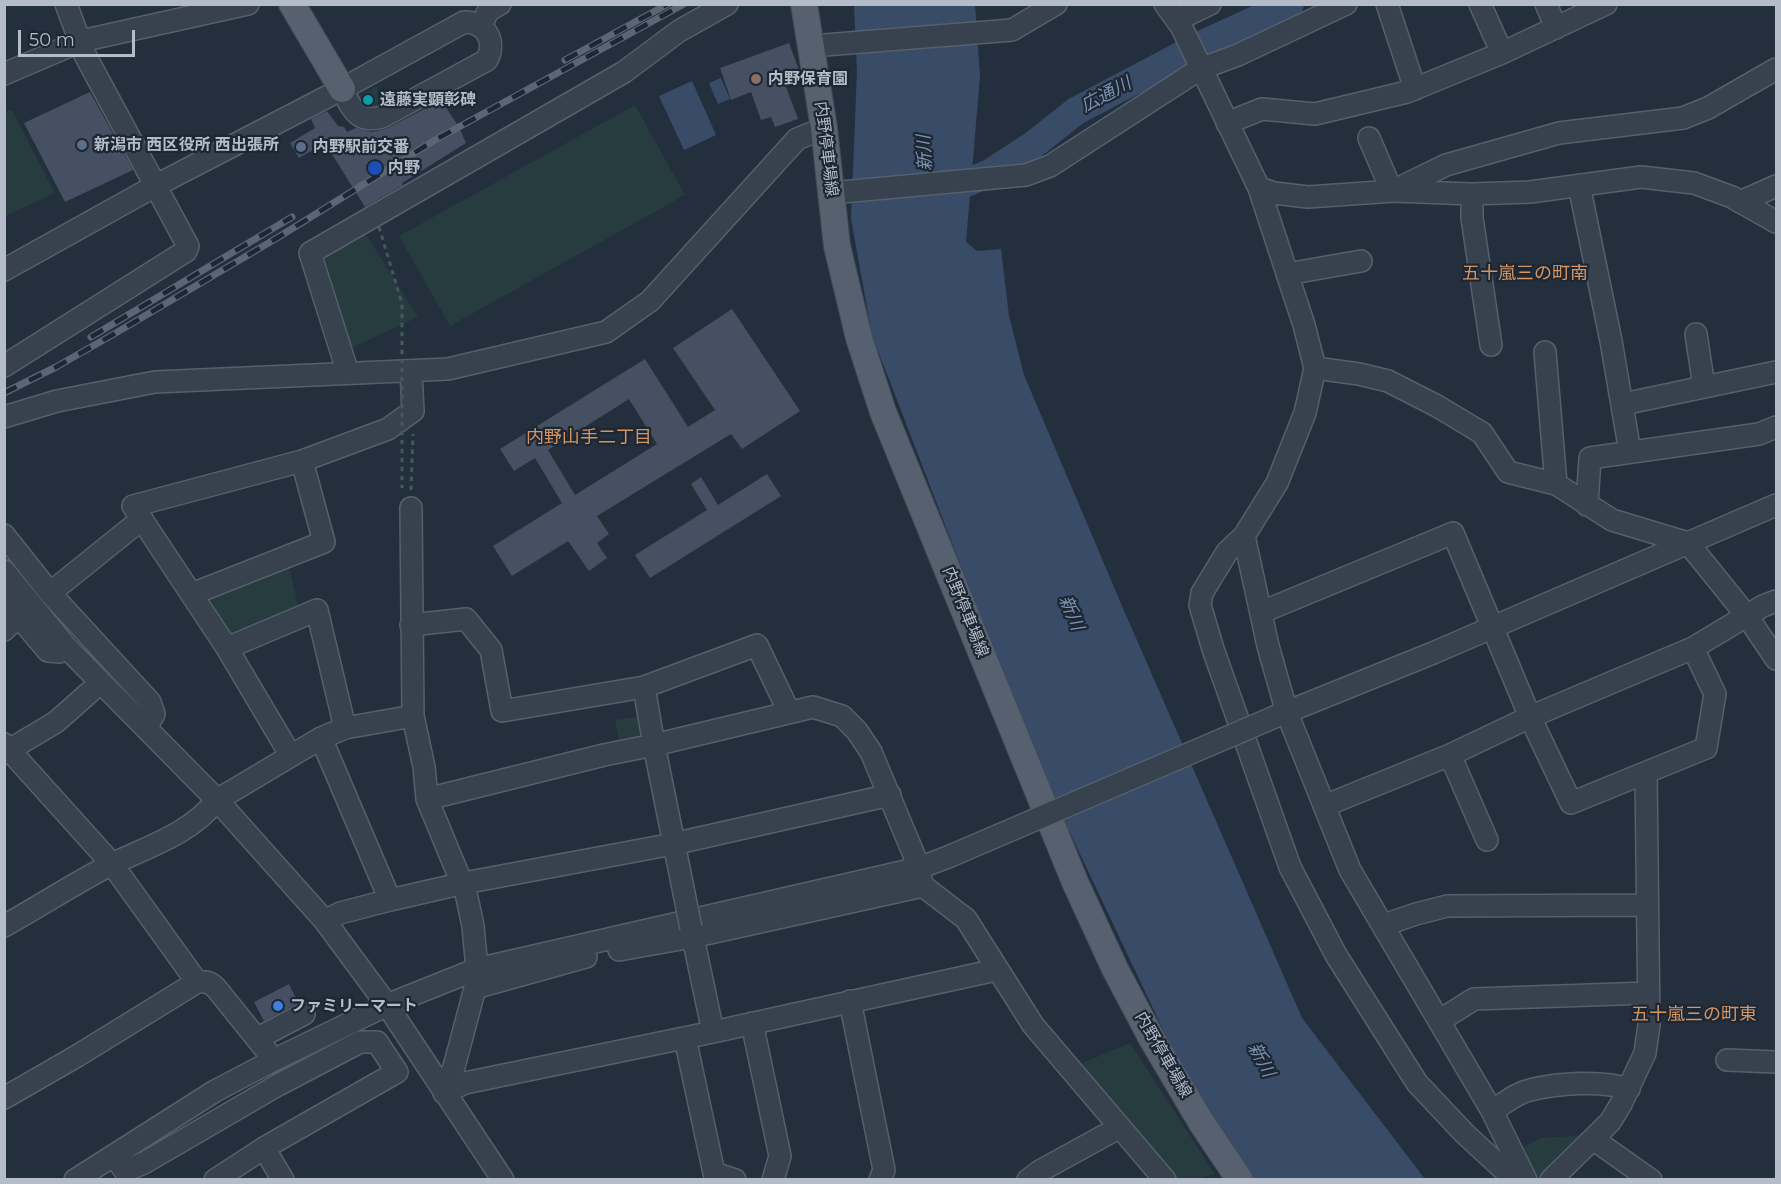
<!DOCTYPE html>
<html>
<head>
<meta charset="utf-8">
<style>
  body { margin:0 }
  #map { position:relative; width:1781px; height:1184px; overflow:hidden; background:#242f3e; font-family:Montserrat,sans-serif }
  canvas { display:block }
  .frame { position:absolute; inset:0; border:6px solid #b4bcc9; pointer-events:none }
  .scale { position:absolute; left:18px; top:30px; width:117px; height:27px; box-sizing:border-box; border:3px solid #b4bcc9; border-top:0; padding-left:8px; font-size:18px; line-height:21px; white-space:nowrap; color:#b4bcc9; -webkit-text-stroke:4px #1d2633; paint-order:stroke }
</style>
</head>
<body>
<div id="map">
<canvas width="1781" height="1184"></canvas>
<div class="frame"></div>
<div class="scale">50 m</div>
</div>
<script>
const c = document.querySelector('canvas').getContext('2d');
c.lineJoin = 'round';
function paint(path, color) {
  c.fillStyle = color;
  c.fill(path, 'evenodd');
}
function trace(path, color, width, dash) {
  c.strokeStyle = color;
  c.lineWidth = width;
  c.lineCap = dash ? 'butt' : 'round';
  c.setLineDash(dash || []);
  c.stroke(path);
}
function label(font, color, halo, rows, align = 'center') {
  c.font = font + ' Montserrat,"Noto Sans JP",sans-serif';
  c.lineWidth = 4.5;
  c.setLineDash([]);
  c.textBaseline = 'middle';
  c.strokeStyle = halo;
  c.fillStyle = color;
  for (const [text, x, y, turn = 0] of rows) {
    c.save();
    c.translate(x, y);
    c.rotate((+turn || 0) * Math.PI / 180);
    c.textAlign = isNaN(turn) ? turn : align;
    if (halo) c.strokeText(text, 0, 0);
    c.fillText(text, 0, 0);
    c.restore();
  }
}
const green = new Path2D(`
  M377,86L379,108L373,110L350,101Z
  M635,105L685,195L450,326L399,236Z
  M12,110L55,193L5,216V112Z
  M360,225L418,317L347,350L315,254Z
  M288,561L299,610L229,640L200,597Z
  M643,716L647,739L620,743L615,720Z
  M1130,1043L1215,1174L1198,1179H1169L1073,1067Z
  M1590,1135L1542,1179H1534L1518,1150L1541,1138Z`);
const water = new Path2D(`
  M854,5H975L980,76L966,242L977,251L1001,249L1009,316L1024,375L1122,606L1302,1018L1425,1179H1245L1220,1150L1036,761L872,335L851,219L857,71Z
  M721,78L730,99L718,104L709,83Z
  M692,81L716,135L684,150L659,96Z`);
const river = new Path2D(`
  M966,183L990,173L1033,145L1076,111L1203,44L1290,4`);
const building = new Path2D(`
  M789,43L800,73L783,79L798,119L775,127L771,117L761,120L751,92L731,100L720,68Z
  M90,92L133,170L65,202L24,123Z
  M441,100L459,127L466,143L402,183L403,185L365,207L325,143L299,158L290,143L315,128L311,119L327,111L338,126L344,127L347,132L356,128L372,132L388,128Z
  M732,309L800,411L742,449L731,434L597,516L609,534L597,543L607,558L589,571L568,541L512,576L493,546L562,503L535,458L514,471L500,449L645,359L688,427L715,410L673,348ZM629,399L657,444L575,495L548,450Z
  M767,474L781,496L650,578L635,555L707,510L691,484L701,477L718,505Z
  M289,984L298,1003L264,1021L254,1002Z`);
const path = new Path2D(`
  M411,490L413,434`);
const minor = new Path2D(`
  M1165,4L1181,26L1259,188L1304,325L1315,368L1305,413L1277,483L1244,536L1227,552L1202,593L1200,605L1213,649L1290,867L1336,955L1417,1083L1465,1134L1503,1169L1523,1176
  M1387,4L1415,89
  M1480,4L1502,53
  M1546,4L1556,28
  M1177,20L1210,4
  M481,26L488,11L500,4
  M812,46L1012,30L1056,4
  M4,74L81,41L248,4
  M1227,123L1262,109L1315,114L1407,92L1502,53L1606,4
  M1369,138L1387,180L1394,191
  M1579,185L1611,341L1630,452
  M1259,188L1274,193L1308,197L1394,191L1472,194L1530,192L1641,177L1694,183L1732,197L1776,222
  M1397,189L1446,165L1559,133L1683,118L1708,108L1776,69
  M831,193L1026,175L1050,166L1200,69L1238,55L1346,4
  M1472,194V218L1491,345
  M1740,202L1776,186
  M4,270L155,186L342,89L464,22C485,22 497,40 487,60L382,117C356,124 352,108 342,89
  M1287,274L1361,261
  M1696,334L1704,387
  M1545,352L1556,484
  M4,366L186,251L188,246L85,55L66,4
  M1315,368L1359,374L1388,381L1437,406L1482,433L1508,472L1556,484L1612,520L1688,543L1747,616L1776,659
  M348,373L310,253L624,72L679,31L727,4
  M1623,404L1776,372
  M4,417L57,401L155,382L448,369L606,332L650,301L797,139L824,128
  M1587,505L1590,458L1759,434L1776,427
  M411,508L413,716L424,767L427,799L466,893L473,926L477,969
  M4,535L50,593L150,702L154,714L146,728
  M1244,536L1268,646L1287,713L1350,870L1492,1111L1526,1180
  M4,571L66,647L217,800L325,921L387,1005L503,1180
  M50,593L142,519
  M192,594L324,542L302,461
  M4,599L48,651L60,652L66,647
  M1262,612L1453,533L1530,717L1571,803L1706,748L1715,694L1693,648
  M411,625L466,619L491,650L502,711L644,687
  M4,630L19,616
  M227,648L317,610L345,728
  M1277,716L1433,653L1776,505
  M321,738L390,900
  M4,744L112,864L197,982
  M4,753L56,722L100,683
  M1450,755L1487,840
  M291,756L227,648L133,506L302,461L388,429L413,411L411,371
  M427,799L604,755L654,745L813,707L842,716L857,731L871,752L914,855L923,886L966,919L1033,1025L1165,1180
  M1324,806L1450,755L1530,717L1693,648L1763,606L1776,601
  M684,893L654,745L644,687L757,645L789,712
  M325,921L340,913L390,900L464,883L673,844L890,795
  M1384,925L1416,914L1447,906L1646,905
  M4,926C40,906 75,883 112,864C150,846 190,834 217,800L321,738L345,728L413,716
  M691,928L713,1032
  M619,950L692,937L923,886
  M850,1001L884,1170L880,1180
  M1439,1021L1474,999L1648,993
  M752,1023L780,1156L773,1180
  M258,1038L304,1014
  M685,1038L714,1173L735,1180
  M1727,1060L1776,1062
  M444,1093L454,1067L475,988L586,957
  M444,1093L465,1083L713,1032L996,970
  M4,1098L77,1056L197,982C205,981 210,982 216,988L274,1060
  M1492,1111C1504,1104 1516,1093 1530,1090C1558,1083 1602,1080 1629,1089
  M1593,1139L1651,1180
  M264,1148L283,1180
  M114,1156L125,1171L144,1163L278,1085L360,1042H377L397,1072L264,1148L215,1180
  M75,1180L215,1091L274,1060L387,1005L477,969L919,868L948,857
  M1028,1180L1040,1171L1120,1127
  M1551,1180L1610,1122L1621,1104L1645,1053L1649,1025L1646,773`);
const major = new Path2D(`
  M292,4L342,89
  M804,4L824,128L837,246L859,338L883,412L1075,882L1115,969L1152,1039L1201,1122L1240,1180`);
const rail = new Path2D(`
  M565,60L668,4
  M91,337L292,217
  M4,393L56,367L114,334L277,238L435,140L684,4`);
const pathBridge = new Path2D(`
  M379,227L402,304V488`);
const minorBridge = new Path2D(`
  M948,857L1277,716
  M684,893L691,928`);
const markers = [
  [756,79,6,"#8d6e63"],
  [368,100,6,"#0f9aa8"],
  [82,145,6,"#5c6f8a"],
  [301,147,6,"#5c6f8a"],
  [375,168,8,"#1a4fb4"],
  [278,1006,6,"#3f7fe0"]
];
const poiNames = [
  ["内野保育園",768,79],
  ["遠藤実顕彰碑",380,100],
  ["新潟市 西区役所 西出張所",94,145],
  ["内野駅前交番",313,147],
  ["内野",388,168],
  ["ファミリーマート",290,1006]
];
const streetNames = [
  ["内野停車場線",826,149,83],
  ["内野停車場線",965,612,68],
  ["内野停車場線",1163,1055,60]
];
const waterNames = [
  ["広通川",1106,95,-28],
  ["新川",925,153,-93],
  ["新川",1071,613,67],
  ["新川",1261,1060,62]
];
const neighbourhoodNames = [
  ["五十嵐三の町南",1525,274],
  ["内野山手二丁目",589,438],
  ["五十嵐三の町東",1694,1015]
];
paint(green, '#263c3f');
paint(water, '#394c67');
trace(river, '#394c67', 28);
paint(building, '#455162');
trace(minor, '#565f6c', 24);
trace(major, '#414a57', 28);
trace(path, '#44595c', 3, [4.5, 4.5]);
trace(minor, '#38414e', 21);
trace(major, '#56606e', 26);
trace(rail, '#5a6575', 7);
trace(rail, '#1d2633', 4.5, [14]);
trace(minorBridge, '#565f6c', 24, []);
trace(pathBridge, '#44595c', 3, [4.5, 4.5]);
trace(minorBridge, '#38414e', 21);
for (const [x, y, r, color] of markers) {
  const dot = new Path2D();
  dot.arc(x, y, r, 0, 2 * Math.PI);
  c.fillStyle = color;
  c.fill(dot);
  trace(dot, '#1d2633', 2);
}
label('bold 16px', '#b4bcc9', '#1d2633', poiNames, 'left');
label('16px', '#b4bcc9', '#1d2633', streetNames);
label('italic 18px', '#7c92b1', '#1d2633', waterNames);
label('18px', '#d59563', '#1d2633', neighbourhoodNames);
</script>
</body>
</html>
